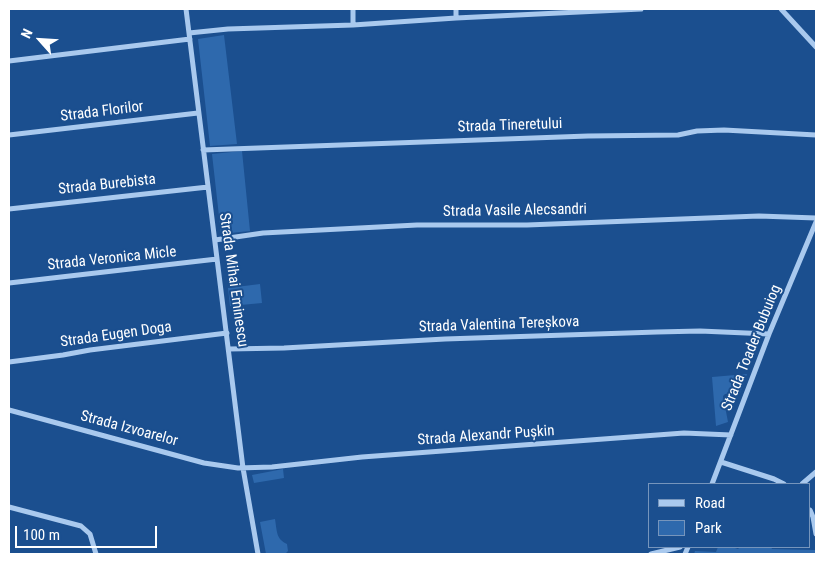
<!DOCTYPE html>
<html>
<head>
<meta charset="utf-8">
<style>
  body { margin:0 }
  #map { position:relative; width:825px; height:563px; overflow:hidden; background:#1b4f8f; font-family:"Roboto Condensed",sans-serif }
  canvas { display:block }
  .frame { position:absolute; inset:0; border:10px solid #fff; pointer-events:none }
  .legend { position:absolute; left:648px; top:483px; width:162px; height:65px; box-sizing:border-box; background:#1b4f8f; border:1px solid #7695bc; margin:0; padding:6px 9px; list-style:none; font-size:15px; color:#fff }
  .legend li { display:flex; align-items:center; gap:10px; height:25px }
  .legend b { width:25px; border:1px solid #7695bc }
  .north { position:absolute; left:15px; top:15px; width:50px; height:50px; -webkit-text-stroke:4px #1b4f8f; paint-order:stroke; rotate:296deg; font-size:14px; font-weight:700; line-height:20px; text-align:center; color:#fff }
  .north::after { content:''; display:block; margin:auto; width:18px; height:22px; background:#fff; clip-path:polygon(50% 0,100% 100%,50% 72%,0 100%) }
  .scale { position:absolute; left:15px; top:526px; width:142px; height:22px; box-sizing:border-box; border:2px solid #fff; border-top:0; padding-left:6px; font-size:15px; line-height:18px; white-space:nowrap; color:#fff; -webkit-text-stroke:4px #1b4f8f; paint-order:stroke }
</style>
</head>
<body>
<div id="map">
<canvas width="825" height="563"></canvas>
<div class="frame"></div>
<ul class="legend">
<li><b style="height:6px;background:#a9c9ee"></b>Road</li>
<li><b style="height:14px;background:#2e69ad"></b>Park</li>
</ul>
<div class="north">N</div>
<div class="scale">100 m</div>
</div>
<script>
const c = document.querySelector('canvas').getContext('2d');
c.lineJoin = 'round';
function paint(path, color) {
  c.fillStyle = color;
  c.fill(path, 'evenodd');
}
function trace(path, color, width, dash) {
  c.strokeStyle = color;
  c.lineWidth = width;
  c.lineCap = dash ? 'butt' : 'round';
  c.setLineDash(dash || []);
  c.stroke(path);
}
function label(font, color, halo, rows, align = 'center') {
  c.font = font + ' "Roboto Condensed",sans-serif';
  c.lineWidth = 4;
  c.setLineDash([]);
  c.textBaseline = 'middle';
  c.strokeStyle = halo;
  c.fillStyle = color;
  for (const [text, x, y, turn = 0] of rows) {
    c.save();
    c.translate(x, y);
    c.rotate((+turn || 0) * Math.PI / 180);
    c.textAlign = isNaN(turn) ? turn : align;
    if (halo) c.strokeText(text, 0, 0);
    c.fillText(text, 0, 0);
    c.restore();
  }
}
const green = new Path2D(`
  M224,35L237,144L210,146L198,39Z
  M242,151L250,231L221,234L212,154Z
  M260,284L262,303L230,306L228,288Z
  M747,374L740,393L725,394L723,396L728,422L716,426L712,377Z
  M283,469L284,478L254,483L252,475Z
  M275,519C277,531 276,539 287,544L288,551L285,554H266L260,522Z
  M718,547H732L738,549L740,547H771L772,549L815,550L816,554H694L695,551L716,552Z`);
const minor = new Path2D(`
  M186,9L243,468L258,554
  M353,9V25
  M456,9V18
  M781,9L816,47
  M189,33L228,29L353,25L456,18L641,9
  M9,61L190,39
  M9,135L198,113
  M203,150L588,136L678,135L697,131L724,130L816,135
  M9,209L208,187
  M215,240L263,233L417,225H527L759,216L816,218
  M9,283L217,259
  M229,349L284,348L445,339L657,332L700,331L769,334
  M9,362L63,355L90,350L227,333
  M9,410L204,463L238,468L272,467L362,457L684,433L731,435
  M721,462L774,479L784,484
  M712,484L769,334L816,222
  M802,484L816,472
  M9,507L81,526L90,534L96,554
  M810,510L813,517L816,534
  M651,554L680,547
  M685,554L688,547`);
const streetNames = [
  ["Strada Florilor",102,112,-7],
  ["Strada Tineretului",510,126,-2],
  ["Strada Burebista",107,185,-6],
  ["Strada Vasile Alecsandri",515,211,-1],
  ["Strada Veronica Micle",112,259,-6],
  ["Strada Mihai Eminescu",233,280,82],
  ["Strada Valentina Tereșkova",499,325,-2],
  ["Strada Eugen Doga",116,335,-8],
  ["Strada Toader Bubuiog",752,348,-68],
  ["Strada Izvoarelor",129,429,15],
  ["Strada Alexandr Pușkin",486,436,-4]
];
paint(green, '#2e69ad');
trace(minor, '#a9c9ee', 5);
label('15px', '#fff', '#1b4f8f', streetNames);
</script>
</body>
</html>
